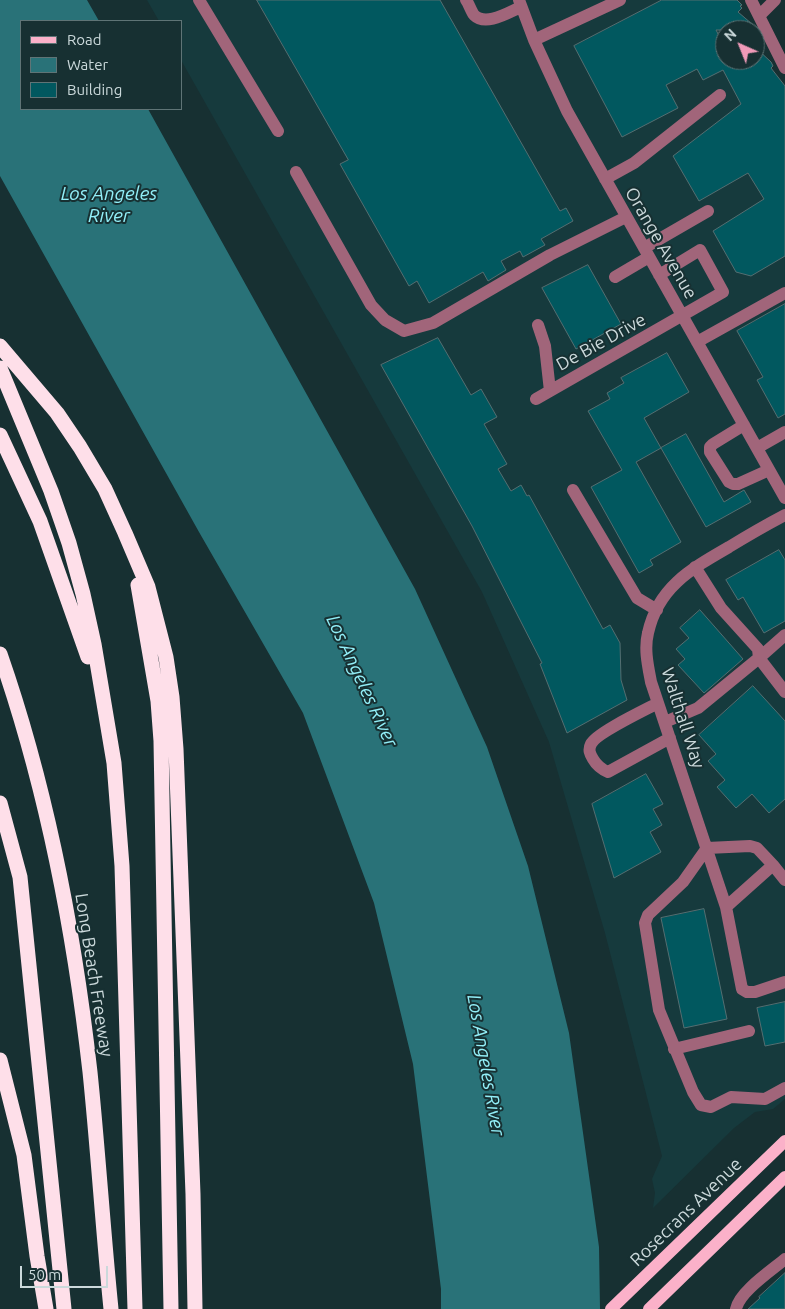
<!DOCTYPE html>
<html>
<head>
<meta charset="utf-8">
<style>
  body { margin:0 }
  #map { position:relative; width:785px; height:1309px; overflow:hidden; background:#173032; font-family:Ubuntu,sans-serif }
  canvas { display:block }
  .legend { position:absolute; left:20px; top:20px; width:162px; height:90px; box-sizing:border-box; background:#173032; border:1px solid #5f7476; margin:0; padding:6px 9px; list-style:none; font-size:15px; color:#cbd9db }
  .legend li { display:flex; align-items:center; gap:10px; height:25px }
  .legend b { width:25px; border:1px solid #5f7476 }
  .north { position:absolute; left:715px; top:20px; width:50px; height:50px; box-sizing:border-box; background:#173032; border:1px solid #5f7476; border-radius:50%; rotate:316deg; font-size:14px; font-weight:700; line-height:20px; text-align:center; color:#cbd9db }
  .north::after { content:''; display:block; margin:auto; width:18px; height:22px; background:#ef9ab8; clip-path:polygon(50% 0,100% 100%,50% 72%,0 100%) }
  .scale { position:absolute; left:20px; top:1266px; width:88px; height:22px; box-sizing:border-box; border:2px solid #cbd9db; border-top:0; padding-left:6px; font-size:15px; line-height:18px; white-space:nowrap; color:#cbd9db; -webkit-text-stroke:4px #173032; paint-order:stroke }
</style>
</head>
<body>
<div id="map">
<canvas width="785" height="1309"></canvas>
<ul class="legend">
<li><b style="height:6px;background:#fbb1c9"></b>Road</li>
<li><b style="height:14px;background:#297278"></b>Water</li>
<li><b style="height:14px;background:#01585f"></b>Building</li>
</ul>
<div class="north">N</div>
<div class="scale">50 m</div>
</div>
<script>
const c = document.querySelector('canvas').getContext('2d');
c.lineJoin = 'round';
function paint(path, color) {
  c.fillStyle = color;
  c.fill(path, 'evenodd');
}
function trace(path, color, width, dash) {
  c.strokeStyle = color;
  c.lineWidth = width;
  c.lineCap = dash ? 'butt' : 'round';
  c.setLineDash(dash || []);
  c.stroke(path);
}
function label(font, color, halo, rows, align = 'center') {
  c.font = font + ' Ubuntu,sans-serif';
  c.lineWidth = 4;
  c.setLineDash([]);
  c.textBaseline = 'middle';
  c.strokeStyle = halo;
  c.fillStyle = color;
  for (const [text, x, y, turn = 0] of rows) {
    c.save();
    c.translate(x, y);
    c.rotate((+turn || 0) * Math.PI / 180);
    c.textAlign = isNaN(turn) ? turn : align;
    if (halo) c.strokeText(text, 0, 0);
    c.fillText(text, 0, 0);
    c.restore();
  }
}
const built = new Path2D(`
  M147,0H703L725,42V60L785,157V1099L773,1109L755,1112L734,1128L653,1208L655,1193L652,1179L662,1156L605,933L549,742L482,592L181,60V21H159Z`);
const water = new Path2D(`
  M0,0H87L99,21H21V109H148L415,589L487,747L528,866L569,1033L599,1247L600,1309H441V1289L413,1064L374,903L303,713L199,532L0,176Z`);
const building = new Path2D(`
  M257,0H440L560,211L566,208L573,221L541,239L545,245L523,257L520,251L501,261L506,270L488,281L483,272L429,303L417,281L409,286L340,164L348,160Z
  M662,0H737L742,5L740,6L742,8L738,12L752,24L746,30H716L725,47V60H755V47L771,62L773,66L771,68L785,86V256L751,276L736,272L713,231L764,199L748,173L699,201L673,156L741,104L723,70L703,80L697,69L666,85L678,108L622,137L574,46Z
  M588,265L621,324L576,349L542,288Z
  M785,304V414L778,418L757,380L763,377L737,331Z
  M438,338L471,395L481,389L497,417L484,424L507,464L498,469L511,491L521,485L527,496L529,495L603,629L610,625L620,643L621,680L627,700L567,733L540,664L542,663L472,526L381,365Z
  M667,353L689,392L644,418L661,448L636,462L681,542L650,560L653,565L639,573L591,487L622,470L588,411L610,399L607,393L624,383L621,378Z
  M686,434L724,502L744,490L751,502L706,527L661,448Z
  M779,550L785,560V621L764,633L743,597L738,600L726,580Z
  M700,610L743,659L704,693L678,665L685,659L676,649L689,638L680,628Z
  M753,686L785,721V799L769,813L752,794L736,808L717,787L725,780L708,761L716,754L699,735Z
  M646,774L663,804L653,809L662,825L650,832L661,852L614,878L592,804Z
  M704,909L727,1019L684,1028L661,918Z
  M785,1002V1042L765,1046L757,1008Z
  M785,1273V1309H748L760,1298L759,1297Z`);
const minor = new Path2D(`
  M199,0L278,131
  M466,0C469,4 471,11 474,15C486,27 509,12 521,7
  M519,0L534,40L567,111L785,498
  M751,0L785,68
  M759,16L775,0
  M534,40L620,0
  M296,172L371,305L385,320L404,331L433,323L550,255L626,217
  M605,179L634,163L720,95
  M644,248L708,211
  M615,277L649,257
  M538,325L545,346L550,391
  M697,342L785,293
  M536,399L723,292L700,250L659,275
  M744,425L713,444L710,447V452L729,482L733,484H738L769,470
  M757,448L785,432
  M573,490L637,598L657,610
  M695,567L721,608L758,649L759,658
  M759,658L785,635
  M658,703C645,710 596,733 591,744C588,750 590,754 593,759C597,766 601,769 608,772L670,738
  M665,722L698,708L759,658L785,692
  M707,848L683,882L648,915L645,923L659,1010L693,1092L701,1105L711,1107L731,1097L765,1099L785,1088
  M707,848L750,846L757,848L773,865
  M785,880L773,865L726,907L742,989L747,992H755L785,982
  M726,907L651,682C648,666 644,649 648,633C658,587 691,569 729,547C747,536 766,525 785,515
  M674,1049L749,1031
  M736,1309C739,1292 772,1270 785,1259`);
const major = new Path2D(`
  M611,1309L785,1141
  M649,1309L785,1177`);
const highway = new Path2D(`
  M0,346L57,413L80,447L105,489L125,533L148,587L166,657L172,697L176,749L193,1194L195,1309
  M0,368L51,491L69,543L83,594L94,644L114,763L122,866L135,1309
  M0,435L40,521L88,657
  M138,585L158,701L161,741L171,1309
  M0,654C47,789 74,930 90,1072C98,1150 103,1230 111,1309
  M0,803L20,877L64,1309
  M0,1060L24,1155L37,1256L46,1309`);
const streetNames = [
  ["Orange Avenue",661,243,60],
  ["De Bie Drive",601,342,-29],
  ["Walthall Way",683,718,72],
  ["Long Beach Freeway",94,975,81],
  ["Rosecrans Avenue",686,1212,-44]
];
const waterNames = [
  ["Los Angeles",109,194],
  ["River",109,216],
  ["Los Angeles River",362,681,65],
  ["Los Angeles River",486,1065,80]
];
paint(built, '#163a3d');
paint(water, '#297278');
paint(building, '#01585f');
trace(building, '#546e71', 1);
trace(minor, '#a1657a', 12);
trace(major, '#fbb1c9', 12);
trace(highway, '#fedfe9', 15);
label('18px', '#cbd9db', '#173032', streetNames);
label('italic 19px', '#92eff8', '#173032', waterNames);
</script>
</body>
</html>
